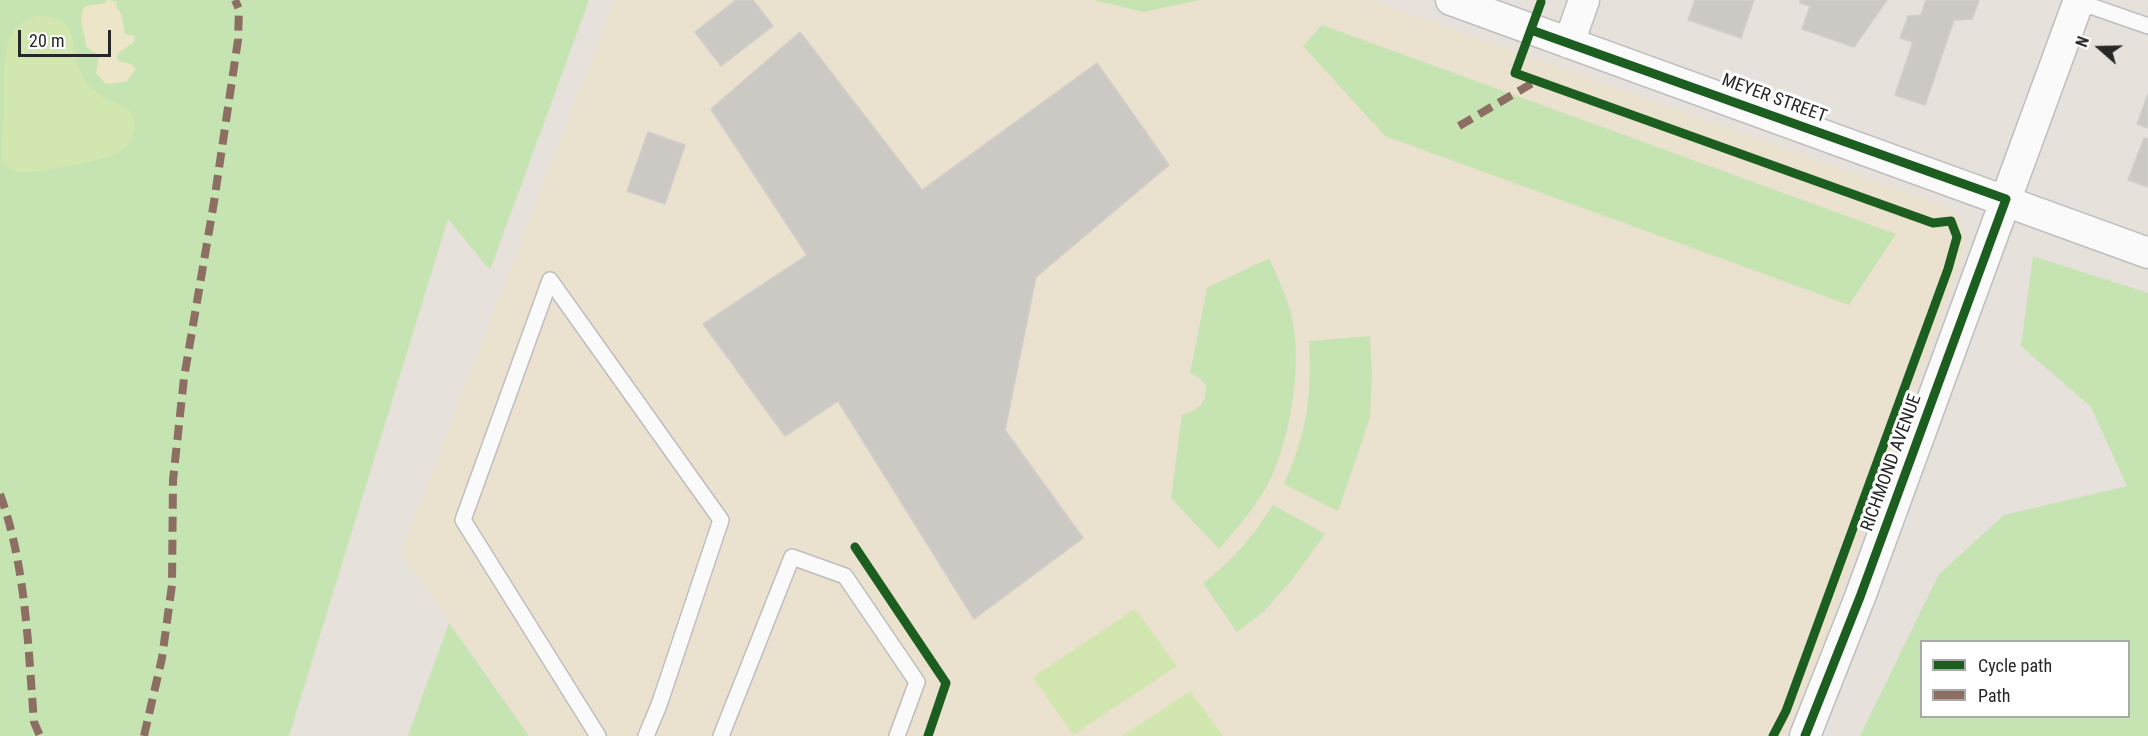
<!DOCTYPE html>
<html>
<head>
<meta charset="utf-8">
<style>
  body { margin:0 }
  #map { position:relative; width:2148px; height:736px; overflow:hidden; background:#e6e1db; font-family:"Roboto Condensed",sans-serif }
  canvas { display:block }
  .legend { position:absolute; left:1920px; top:640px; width:210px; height:78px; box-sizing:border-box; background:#fff; border:2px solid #a9a9a9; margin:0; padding:8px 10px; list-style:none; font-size:18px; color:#272727 }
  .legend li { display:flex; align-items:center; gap:12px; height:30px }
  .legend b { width:30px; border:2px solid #a9a9a9 }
  .north { position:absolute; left:2070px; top:18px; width:60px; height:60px; -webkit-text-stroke:4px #fff; paint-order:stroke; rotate:290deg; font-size:16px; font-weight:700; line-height:24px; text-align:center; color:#272727 }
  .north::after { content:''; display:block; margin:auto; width:21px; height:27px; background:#272727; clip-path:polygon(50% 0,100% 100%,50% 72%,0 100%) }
  .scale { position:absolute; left:18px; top:30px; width:93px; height:27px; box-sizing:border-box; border:3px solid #272727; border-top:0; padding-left:8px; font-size:18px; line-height:21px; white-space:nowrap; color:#272727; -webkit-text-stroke:4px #fff; paint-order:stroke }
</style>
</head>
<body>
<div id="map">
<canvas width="2148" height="736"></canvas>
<ul class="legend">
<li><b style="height:8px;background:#1b5e20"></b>Cycle path</li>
<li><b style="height:8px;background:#8d6e63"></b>Path</li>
</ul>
<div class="north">N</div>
<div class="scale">20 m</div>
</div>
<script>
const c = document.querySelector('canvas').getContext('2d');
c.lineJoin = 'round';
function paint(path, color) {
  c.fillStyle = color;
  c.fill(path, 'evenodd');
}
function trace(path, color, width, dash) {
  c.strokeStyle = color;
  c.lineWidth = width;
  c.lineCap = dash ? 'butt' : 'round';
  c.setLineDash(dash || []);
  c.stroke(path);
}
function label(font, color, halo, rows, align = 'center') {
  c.font = font + ' "Roboto Condensed",sans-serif';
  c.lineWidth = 6;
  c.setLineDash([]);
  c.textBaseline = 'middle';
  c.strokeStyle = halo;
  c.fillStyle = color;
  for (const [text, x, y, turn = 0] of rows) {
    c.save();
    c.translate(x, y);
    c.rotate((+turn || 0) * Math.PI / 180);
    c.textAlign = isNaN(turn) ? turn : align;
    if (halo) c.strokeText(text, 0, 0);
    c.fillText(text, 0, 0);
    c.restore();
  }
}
const education = new Path2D(`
  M614,0H1372L1931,201L1949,209L1959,218L1965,232V249L1938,327L1809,684L1784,736H529L401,552Z`);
const green = new Path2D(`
  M0,0H589L490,270L448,219L289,736H0Z
  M1093,0H1199L1144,12Z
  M1322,25L1896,234L1849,305L1385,136L1303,46Z
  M2033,256L2148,293V736H1860L1939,574L2004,515L2127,486L2091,407L2021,346ZM1922,642H2128V716H1922Z
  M1269,258C1277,277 1288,298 1292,318C1302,363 1291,434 1272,475C1260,503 1238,527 1219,549L1171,498L1182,415C1200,410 1206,403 1206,385L1200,378L1190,373L1207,288Z
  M1370,336L1372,374L1370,418L1338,511L1284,484C1307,434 1312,395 1309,341Z
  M1273,505L1325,534L1291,581L1263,612L1237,632L1203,583C1232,562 1254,535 1273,505Z
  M449,623L529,736H408Z`);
const sand = new Path2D(`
  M107,0L117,2L116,7L121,13L125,34L135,36L134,42L121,51L117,55L118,61L131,64L136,69L126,82L106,84L96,73L99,55L86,47C86,29 76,24 85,6L105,3Z`);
const pitch = new Path2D(`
  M38,15C88,18 65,53 86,81C90,86 98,93 103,97C115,105 135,106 135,125C135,136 126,149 115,154C101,161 38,173 21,172C13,171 8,167 2,162C0,148 2,131 4,116C6,90 0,57 12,33C18,24 28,20 38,15Z
  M1135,609L1177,666L1073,735L1033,677Z
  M1190,691L1223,736H1122Z`);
const building = new Path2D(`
  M736,0H753L773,26L721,66L695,32Z
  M1695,0H1754L1741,38L1688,20Z
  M1800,0H1887L1854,47L1802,29L1810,6L1800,3Z
  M1926,0H1979L1972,19L1954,20L1925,105L1895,95L1913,42L1900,38L1908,16L1921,15Z
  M800,32L922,190L1097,63L1169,165L1036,277L1005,430L1083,538L974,619L838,401L785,436L703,324L807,255L711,109Z
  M2148,94V128L2137,124Z
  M648,132L685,145L665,204L627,191Z
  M2144,138L2148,139V187L2128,180Z`);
const lane = new Path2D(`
  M2079,2L2148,26
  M598,736L463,520L550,280L721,520L659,705L646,736
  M721,736L792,557L845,576L917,682L897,736`);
const street = new Path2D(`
  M1451,0L2148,253
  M1569,43L1584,0
  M1805,736L1860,597L2079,0`);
const quiet = new Path2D(`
  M1459,126L1536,81
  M0,494C26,566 28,646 34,722L40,736
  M144,736L162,658L172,585L173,480L184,378L214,202L238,40L239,9L235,0`);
const cycleway = new Path2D(`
  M1541,2L1515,73L1933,223L1951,221L1957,237L1948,269L1786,711L1773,736
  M1531,30L2006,199L1860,597L1805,736
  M855,547L946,683L928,736`);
const streetNames = [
  ["MEYER STREET",1774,99,20],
  ["RICHMOND AVENUE",1892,463,-70]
];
paint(education, '#eae1cf');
paint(green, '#c6e3b2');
paint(sand, '#ede5c8');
paint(pitch, '#d2e7b0');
paint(building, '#ccc9c5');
trace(building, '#d1cdc8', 1.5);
trace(lane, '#bfbdbd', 18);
trace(street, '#bfbdbd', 33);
trace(lane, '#fbfafa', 15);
trace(street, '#fbfafa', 30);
trace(quiet, '#8d6e63', 8, [15, 8]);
trace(cycleway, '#1b5e20', 9);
label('18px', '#272727', '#fff', streetNames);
</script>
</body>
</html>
